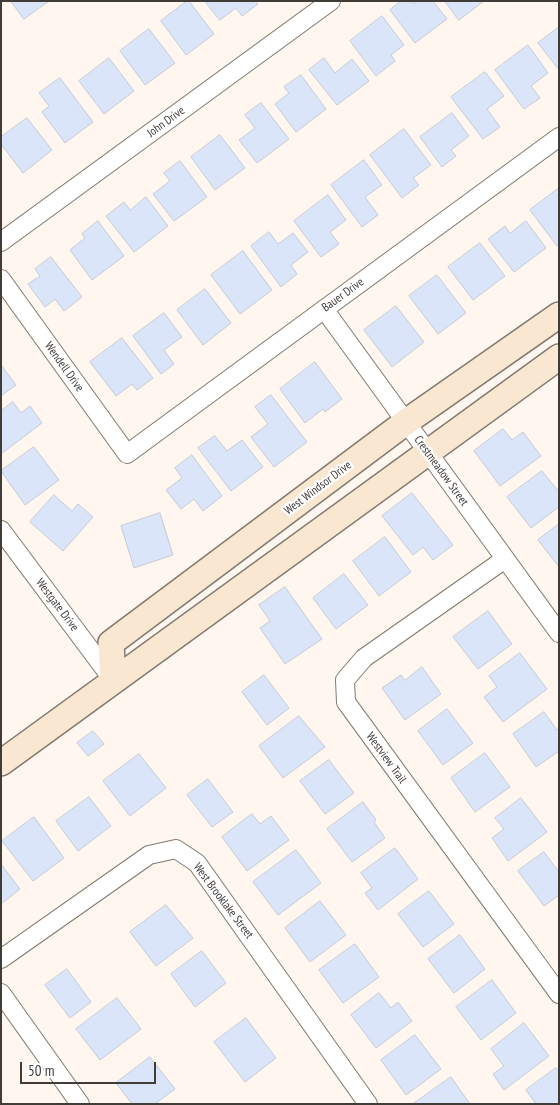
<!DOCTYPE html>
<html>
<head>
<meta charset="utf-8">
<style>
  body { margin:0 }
  #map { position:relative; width:560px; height:1105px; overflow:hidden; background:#fff7ef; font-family:"PT Sans Narrow",sans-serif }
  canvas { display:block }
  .frame { position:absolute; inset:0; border:2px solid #403c38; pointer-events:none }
  .scale { position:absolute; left:20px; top:1062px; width:136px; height:22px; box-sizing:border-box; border:2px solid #403c38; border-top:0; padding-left:6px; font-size:15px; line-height:18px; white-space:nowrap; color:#403c38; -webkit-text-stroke:4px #fff; paint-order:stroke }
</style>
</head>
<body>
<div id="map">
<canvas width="560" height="1105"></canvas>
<div class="frame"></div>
<div class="scale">50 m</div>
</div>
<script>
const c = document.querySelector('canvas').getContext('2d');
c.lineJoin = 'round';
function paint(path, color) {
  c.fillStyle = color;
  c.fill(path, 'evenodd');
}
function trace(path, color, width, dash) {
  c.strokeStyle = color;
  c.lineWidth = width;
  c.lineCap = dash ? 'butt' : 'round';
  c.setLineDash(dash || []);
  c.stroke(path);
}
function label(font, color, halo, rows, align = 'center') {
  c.font = font + ' "PT Sans Narrow",sans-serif';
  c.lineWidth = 4.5;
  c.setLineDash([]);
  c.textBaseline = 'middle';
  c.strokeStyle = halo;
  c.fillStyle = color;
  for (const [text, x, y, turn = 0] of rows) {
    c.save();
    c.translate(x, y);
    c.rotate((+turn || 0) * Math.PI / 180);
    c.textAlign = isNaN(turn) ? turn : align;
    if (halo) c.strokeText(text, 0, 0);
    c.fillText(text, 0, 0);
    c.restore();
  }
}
const building = new Path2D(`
  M11,1H49L24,19Z
  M187,1H189L214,34L186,55L161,21Z
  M205,1H255L258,4L242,16L236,8L220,20Z
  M401,1H411L413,4L417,1H433L447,19L415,43L390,10Z
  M445,1H484L459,20Z
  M382,16L404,45L391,55L395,61L376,76L350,41Z
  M559,27V70L538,43Z
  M149,29L175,63L145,85L120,51Z
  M528,45L548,73L531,86L540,98L524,109L495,70Z
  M109,58L134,91L104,114L79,81Z
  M324,58L335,73L352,59L369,81L337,105L309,70Z
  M485,72L504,96L487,109L500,127L483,139L451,97Z
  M301,75L326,109L296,132L275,104L289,93L284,87Z
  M60,78L93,122L65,143L42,112L49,106L39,93Z
  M261,103L289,139L257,163L239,140L255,128L245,115Z
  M452,113L469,136L451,150L456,156L442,167L420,137Z
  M27,118L52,150L23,173L1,144V137Z
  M404,129L431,165L413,178L419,185L402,198L370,155Z
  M220,135L245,168L215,190L191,157Z
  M364,160L382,185L365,197L378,215L362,227L331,185Z
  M180,161L207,197L174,221L153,194L170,181L164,173Z
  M559,188V244L557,246L530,210Z
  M328,195L346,220L330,232L339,244L321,257L294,221Z
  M146,197L168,226L134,252L106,216L124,202L130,210Z
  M98,221L124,256L92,280L70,250L85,238L82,234Z
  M526,221L546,248L514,272L488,239L505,226L510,233Z
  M269,232L278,244L293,233L308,252L291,265L297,274L281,287L251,246Z
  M480,243L505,276L473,300L448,267Z
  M243,251L272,290L240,314L211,275Z
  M51,257L82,297L64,311L55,299L45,307L28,284L40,276L35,269Z
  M437,275L466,313L438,334L409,296Z
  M205,289L231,323L203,345L177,310Z
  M396,306L424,342L392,367L364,330Z
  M164,313L182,337L164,350L174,364L161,374L133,336Z
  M122,338L153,378L137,390L132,384L116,396L90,362Z
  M315,362L342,399L325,412L323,409L305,423L280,389Z
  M1,365L16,385L1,396Z
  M271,395L307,442L274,467L251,437L268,424L255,407Z
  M13,402L21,413L30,406L42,423L1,454V411Z
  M503,429L512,440L523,432L541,456L500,486L474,451Z
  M215,436L227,451L242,440L263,467L231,491L198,448Z
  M34,447L59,480L25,505L1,471Z
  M192,455L222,496L203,511L194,499L181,509L166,490L182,478L175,468Z
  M542,471L559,492V507L531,528L507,497Z
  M412,493L453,545L433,560L423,547L413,555L382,516Z
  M54,495L72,511L78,504L93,517L63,551L30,522Z
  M160,513L173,555L134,568L121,526Z
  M559,524V567L538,540Z
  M385,537L411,572L379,596L353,561Z
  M344,574L368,605L336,629L313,598Z
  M285,587L322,639L285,664L260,628L270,621L259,605Z
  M488,611L512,644L478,669L453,637Z
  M520,653L547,689L503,722L484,697L497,687L489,676Z
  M422,667L441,694L405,720L382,688L401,675L405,680Z
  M264,675L289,708L267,725L242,692Z
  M447,709L473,743L443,765L418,731Z
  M544,712L557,730L559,729V751L536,767L513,734Z
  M299,716L325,747L283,778L259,746Z
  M93,731L104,744L88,756L77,743Z
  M485,753L510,787L475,812L451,778Z
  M139,754L166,788L130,816L103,781Z
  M329,760L354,793L325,814L300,781Z
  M208,779L233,812L212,827L187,795Z
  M89,797L111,826L78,851L56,821Z
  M521,798L547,832L508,861L492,838L504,829L495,818Z
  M363,802L376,820L374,822L385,838L352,862L327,829Z
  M252,814L260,824L271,816L289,840L247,871L222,837Z
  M34,817L64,858L33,881L2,841Z
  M395,848L418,879L378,910L365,893L372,888L361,873Z
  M296,850L321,883L278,915L253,882Z
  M544,852L559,872V895L544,906L518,871Z
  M1,864L20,889L1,904Z
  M429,891L454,924L423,947L398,914Z
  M320,901L346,935L310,962L285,928Z
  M166,905L193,938L156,966L130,932Z
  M460,935L485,969L454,993L428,959Z
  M355,944L379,977L343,1003L319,970Z
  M202,951L226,983L195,1007L171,974Z
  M67,969L91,1002L70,1018L45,985Z
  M492,980L516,1013L481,1040L456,1007Z
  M379,993L391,1008L398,1002L412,1021L376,1048L351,1015Z
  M117,998L141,1029L100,1060L76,1029Z
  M246,1018L276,1058L245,1082L214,1042Z
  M524,1023L549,1056L504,1090L493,1074L504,1066L491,1049Z
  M415,1035L441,1069L406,1095L381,1060Z
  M150,1057L175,1089L155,1104H132L116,1083Z
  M556,1068L559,1071V1104H536L526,1090Z
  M451,1077L470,1104H413Z`);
const street = new Path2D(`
  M1,242L331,1
  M1,279L127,454L559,137
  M324,309L559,633
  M1,530L113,680
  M505,559L364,658L345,680L346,702L559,994
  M1,959L149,855L176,849L197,863L368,1104
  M1,993L80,1104`);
const secondary = new Path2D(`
  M113,680L111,643L406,422L559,315
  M1,763L559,357`);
const streetNames = [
  ["John Drive",166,122,-36],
  ["Bauer Drive",343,295,-36],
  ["Wendell Drive",64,367,54],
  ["Crestmeadow Street",441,471,54],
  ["West Windsor Drive",318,488,-37],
  ["Westgate Drive",57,605,53],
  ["Westview Trail",386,758,54],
  ["West Brooklake Street",223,901,53]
];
paint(building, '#dbe5f9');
trace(building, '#c4cad5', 1);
trace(street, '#81796f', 20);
trace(secondary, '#81796f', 28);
trace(street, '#fff', 18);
trace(secondary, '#fae7d1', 25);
label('12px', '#403c38', '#fff', streetNames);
</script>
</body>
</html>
